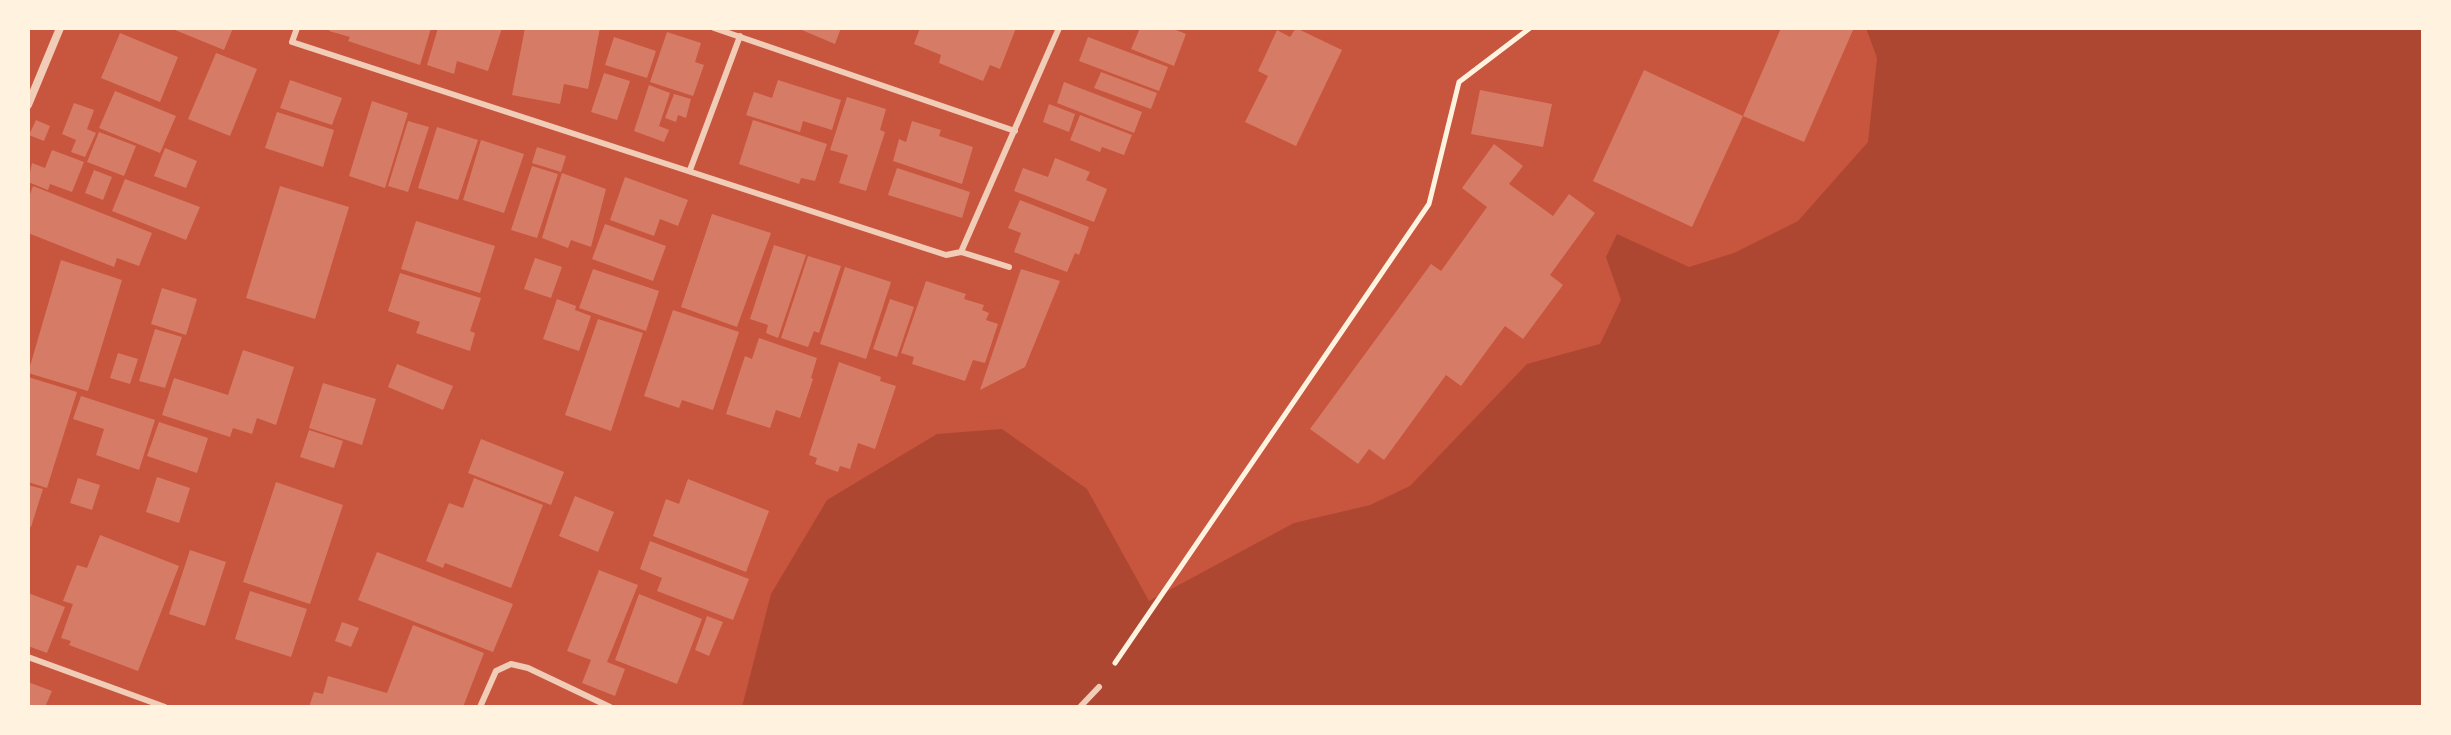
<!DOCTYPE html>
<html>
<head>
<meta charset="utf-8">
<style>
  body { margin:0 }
  #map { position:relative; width:2451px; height:735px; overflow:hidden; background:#c8553d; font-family:"Space Grotesk",sans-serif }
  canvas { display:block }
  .frame { position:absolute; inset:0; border:30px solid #fff3e0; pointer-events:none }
</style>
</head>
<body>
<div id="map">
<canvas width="2451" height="735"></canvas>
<div class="frame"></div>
</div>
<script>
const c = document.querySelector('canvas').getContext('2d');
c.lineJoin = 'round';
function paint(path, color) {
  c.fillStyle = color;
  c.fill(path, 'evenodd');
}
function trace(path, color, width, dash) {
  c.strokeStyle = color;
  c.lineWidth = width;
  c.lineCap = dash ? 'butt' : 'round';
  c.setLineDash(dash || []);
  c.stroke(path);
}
const green = new Path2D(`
  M1866,28H2423V707H742L771,594L827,500L937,434L1002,429L1087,489L1149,601L1294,523L1370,505L1410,486L1527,364L1600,344L1621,300L1606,257L1617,234L1689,267L1734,253L1798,221L1868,142L1877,58Z`);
const building = new Path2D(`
  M170,28H233L224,50Z
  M330,28H431L420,65L348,41L350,37L329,31Z
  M438,28H502L488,71L457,61L454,74L427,65Z
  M525,28H600L588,89L564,84L560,104L512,95Z
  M797,28H841L835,44Z
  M920,28H1016L1000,69L990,65L983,81L939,63L941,55L914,44Z
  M1140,28H1171L1186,34L1174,66L1131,49Z
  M1296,28L1342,50L1296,146L1245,122L1268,76L1258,71L1277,30L1290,37Z
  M1781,28L1853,30L1804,142L1743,116Z
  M667,32L701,43L695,62L704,65L693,96L650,82Z
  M120,33L178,57L160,102L101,78Z
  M614,37L656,51L647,78L605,65Z
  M1088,37L1168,67L1159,91L1079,61Z
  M216,53L257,69L230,136L188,119Z
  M1644,70L1743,116L1692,227L1593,181Z
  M1101,72L1157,93L1151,109L1094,88Z
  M604,73L630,81L617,120L591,112Z
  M290,80L342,98L332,125L280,108Z
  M778,80L841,100L832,130L803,121L800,132L746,115L754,92L772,98Z
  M1064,82L1142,112L1134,133L1057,103Z
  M649,85L670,93L659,126L669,130L664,142L634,131Z
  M1480,90L1552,104L1543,147L1471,134Z
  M115,91L176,116L160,153L99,128Z
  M674,94L691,99L686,118L678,115L676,122L665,118Z
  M847,97L886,109L880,130L885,132L866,191L839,183L848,155L830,150Z
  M372,101L408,113L385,188L349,176Z
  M74,103L94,110L87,129L96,133L85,157L71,152L76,140L62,134Z
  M1049,104L1075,114L1069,132L1043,122Z
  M277,112L334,130L323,167L265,148Z
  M1080,115L1132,135L1124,155L1102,147L1100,152L1070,140Z
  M36,120L50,126L44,141L29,135Z
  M753,120L827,144L815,181L801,178L799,184L739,164Z
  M408,121L429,127L408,192L388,186Z
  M912,121L941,130L939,136L973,147L962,184L893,161L899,139L906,142Z
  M437,127L478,140L458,200L418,188Z
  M99,132L136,146L124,176L87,162Z
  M481,140L524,154L504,213L463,200Z
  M1494,144L1523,166L1509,184L1553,216L1569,194L1595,213L1550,275L1563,285L1523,339L1505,326L1461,386L1446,375L1384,460L1369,449L1358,464L1310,429L1431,264L1441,271L1487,207L1462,188Z
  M537,147L566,156L561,172L532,163Z
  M165,148L197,161L186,188L154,176Z
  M52,150L84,162L72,192L50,184L48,190L28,182L32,163L45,168Z
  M1055,158L1090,172L1086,180L1107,189L1094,222L1014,191L1023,168L1048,177Z
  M532,166L558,174L537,238L511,230Z
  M897,168L970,192L962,218L888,195Z
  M94,170L112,177L103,200L85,193Z
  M562,173L606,189L591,247L571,240L568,248L542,238Z
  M625,177L688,200L678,226L660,219L654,236L610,220Z
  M125,179L200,207L186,240L112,211Z
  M33,186L152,233L139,266L117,258L114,267L28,233V200Z
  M280,186L349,207L315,319L246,298Z
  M1020,200L1089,227L1079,255L1075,253L1067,272L1014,252L1021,233L1008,228Z
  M712,214L771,233L737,327L681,307Z
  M416,221L495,246L480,293L401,269Z
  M605,224L666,246L653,281L592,259Z
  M774,245L806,255L778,338L766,333L768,325L750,319Z
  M808,256L841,266L819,333L814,331L808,347L781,338Z
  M535,258L562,267L551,298L524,289Z
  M61,260L122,280L88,391L28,373Z
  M845,267L891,282L866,359L820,344Z
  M593,269L659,291L646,331L579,308Z
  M1021,269L1060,281L1025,367L980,390Z
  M400,273L481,298L470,331L475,333L470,351L416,333L420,322L388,311Z
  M926,281L966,294L964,299L984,305L982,310L989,313L986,320L998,324L985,363L973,360L965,381L912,364L914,357L901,353Z
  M162,288L197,299L186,335L151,324Z
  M557,299L576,306L575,310L591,316L579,351L543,339Z
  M890,299L914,307L897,357L873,349Z
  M673,310L739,332L713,410L682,400L679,408L644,396Z
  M598,319L643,333L611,431L565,415Z
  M155,329L182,337L165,388L139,381Z
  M759,338L817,358L811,378L813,379L800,418L776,410L770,428L726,414L745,356L752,359Z
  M243,350L294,367L276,425L257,418L252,434L233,428L230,437L162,415L174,378L228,395Z
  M118,353L138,359L130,384L110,378Z
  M839,362L881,377L880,381L896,386L875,449L858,443L850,469L840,466L838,472L815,464L817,458L809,455Z
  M397,364L453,386L443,410L388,387Z
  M28,377L77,392L47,488L28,482Z
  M323,383L376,399L362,445L309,428Z
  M81,396L155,420L139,470L96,455L104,429L73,419Z
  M159,422L208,438L197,473L147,456Z
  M309,430L343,441L334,468L300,457Z
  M481,439L564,472L551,505L468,473Z
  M157,477L190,488L179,523L146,512Z
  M78,478L100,485L92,510L70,503Z
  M474,478L543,505L511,588L445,563L443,568L426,561L449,503L463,508Z
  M688,479L769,511L746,572L653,536L666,499L679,504Z
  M276,482L343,505L310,604L243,582Z
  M28,485L43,489L31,527L28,526Z
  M575,496L614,512L598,552L559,536Z
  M100,535L179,566L138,671L69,645L71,641L61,638L73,604L63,601L77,565L87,568Z
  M650,541L749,579L733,620L657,591L662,578L640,569Z
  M190,550L226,562L205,626L169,614Z
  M377,552L513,604L493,652L358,600Z
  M599,570L638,585L607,662L625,669L615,696L582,683L591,660L567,651Z
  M250,591L307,609L291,657L235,639Z
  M28,593L65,607L47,653L28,646Z
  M639,594L702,619L677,684L615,660Z
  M707,616L723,622L709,656L695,650Z
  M342,622L359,628L351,647L335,641Z
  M413,625L484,653L463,707H309L314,692L323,694L328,676L387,693Z
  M28,682L52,691L45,707H28Z`);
const path = new Path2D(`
  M1115,663L1429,204L1459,82L1530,28`);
const service = new Path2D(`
  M297,28L292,42L946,255L961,252L1059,28
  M714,28L1015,131
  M690,170L740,36
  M961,252L1009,267
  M28,657L165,707
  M480,707L496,671L511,664L528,668L610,707
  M1080,707L1099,687`);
const minor = new Path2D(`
  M28,105L60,28`);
paint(green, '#ae4732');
paint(building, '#d67c66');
trace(path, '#fff3e0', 5);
trace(service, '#f1ccb7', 6);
trace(minor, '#f1ccb7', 8);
</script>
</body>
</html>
